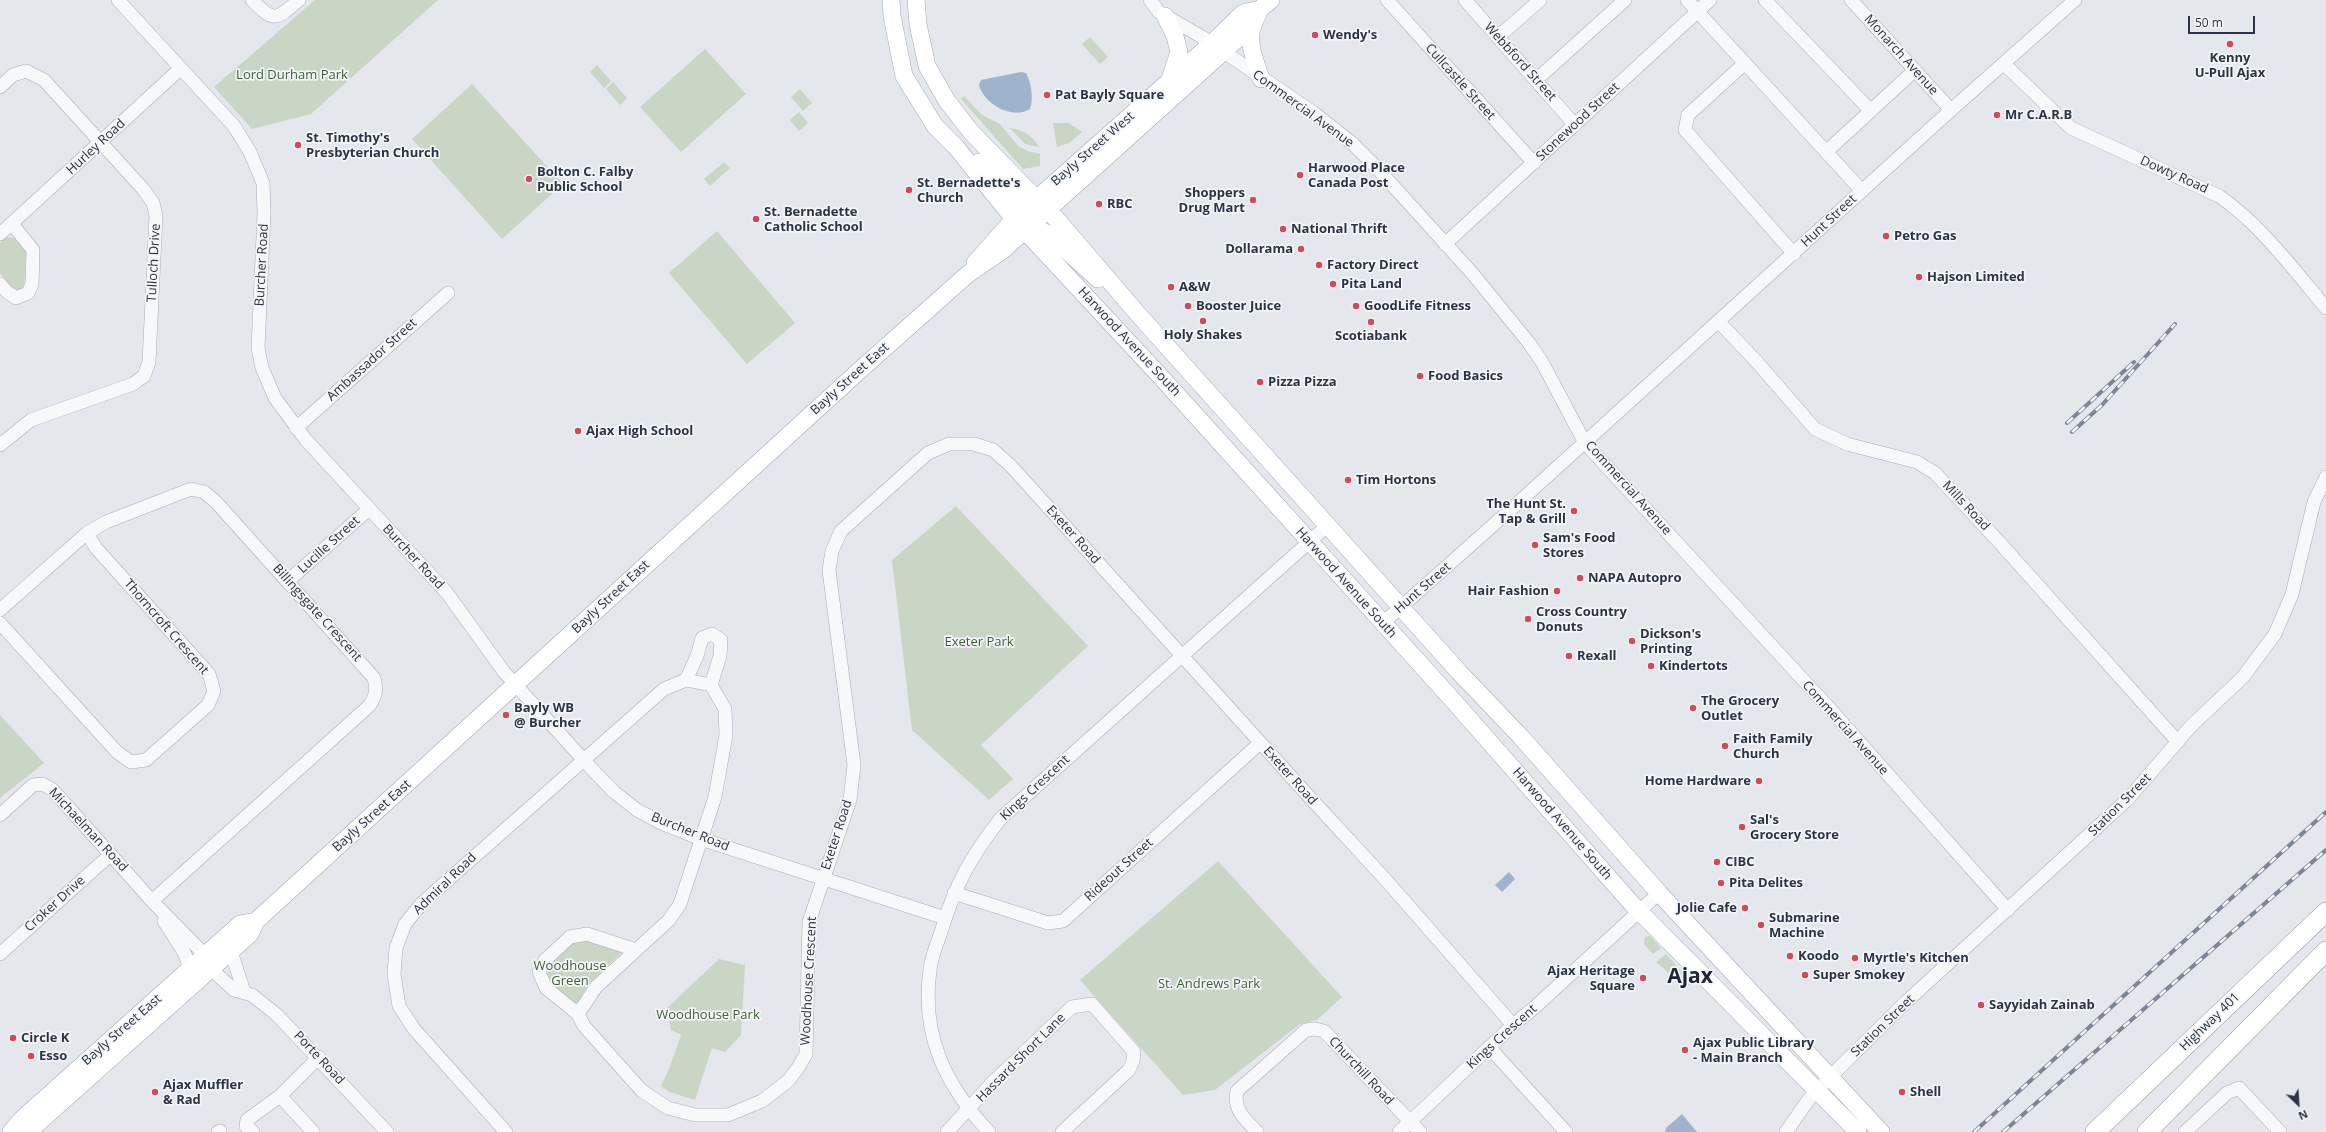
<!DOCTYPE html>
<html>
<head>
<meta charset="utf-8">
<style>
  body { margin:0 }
  #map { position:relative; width:2326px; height:1132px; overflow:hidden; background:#e4e7ec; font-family:"Open Sans",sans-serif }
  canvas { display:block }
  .north { position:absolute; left:2278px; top:1084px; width:40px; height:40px; -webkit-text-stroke:3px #f4f6f9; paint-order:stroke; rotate:155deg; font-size:11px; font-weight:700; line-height:16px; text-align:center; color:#2b3445 }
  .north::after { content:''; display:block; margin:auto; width:14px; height:18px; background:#2b3445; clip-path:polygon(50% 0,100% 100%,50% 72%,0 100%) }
  .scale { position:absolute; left:2188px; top:16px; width:67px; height:18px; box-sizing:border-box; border:2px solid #2b3445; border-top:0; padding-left:5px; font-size:12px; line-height:14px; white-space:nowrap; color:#2b3445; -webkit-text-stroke:3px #f4f6f9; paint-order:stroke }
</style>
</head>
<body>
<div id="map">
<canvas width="2326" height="1132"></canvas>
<div class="north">N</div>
<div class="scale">50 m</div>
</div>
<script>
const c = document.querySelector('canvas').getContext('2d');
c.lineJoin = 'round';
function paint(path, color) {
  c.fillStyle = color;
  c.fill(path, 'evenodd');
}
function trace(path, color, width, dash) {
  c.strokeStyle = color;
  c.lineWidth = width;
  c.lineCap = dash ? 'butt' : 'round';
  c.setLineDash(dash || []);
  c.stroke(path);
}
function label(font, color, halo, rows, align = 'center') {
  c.font = font + ' "Open Sans",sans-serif';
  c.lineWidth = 3.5;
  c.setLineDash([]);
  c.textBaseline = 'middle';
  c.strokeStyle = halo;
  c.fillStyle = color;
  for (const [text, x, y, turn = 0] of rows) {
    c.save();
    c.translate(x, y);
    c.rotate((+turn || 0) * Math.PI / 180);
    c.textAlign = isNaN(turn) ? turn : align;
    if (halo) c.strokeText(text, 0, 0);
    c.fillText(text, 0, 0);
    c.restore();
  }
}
const green = new Path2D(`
  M315,0H438L311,114L252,129L214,87Z
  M1090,37L1108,57L1100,64L1082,44Z
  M705,49L746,94L681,152L640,107Z
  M597,65L611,81L604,88L590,72Z
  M613,82L627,98L620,105L606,89Z
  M472,84L563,184L502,239L412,139Z
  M800,89L812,103L803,111L791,97Z
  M964,96L982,115L1000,124L1018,146L1028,151L1040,154V166L1023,169L961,99Z
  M799,112L808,123L799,131L790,120Z
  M1053,123H1069L1082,132L1069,143L1057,147Z
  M1010,128C1023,130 1032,135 1039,147L1025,144Z
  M724,162L730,168L710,186L704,179Z
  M717,231L795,323L747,364L669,273Z
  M6,237L16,238L25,247L26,253L24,288L14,292L0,273V243Z
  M956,506L1088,646L981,745L1013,779L989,800L912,730L892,560Z
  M0,715L44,763L0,798Z
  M1218,861L1342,997L1317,1020L1300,1024L1215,1090L1183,1095L1080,980Z
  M1650,936L1661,948L1653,954L1644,944L1645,937Z
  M582,939L621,949V953L587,986L578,1002L571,1004L544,977L546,966L572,940Z
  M1666,954L1694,985L1678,986L1671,975L1656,962Z
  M719,959L745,965L741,1035L725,1052L712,1048L695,1100L669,1092L661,1086L669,1069L681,1035L671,1030L667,1008Z`);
const water = new Path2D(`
  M1021,72L1026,73C1031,82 1034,99 1030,109C1012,120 984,104 979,85L981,80Z
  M1509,872L1515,879L1502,892L1495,885Z
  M1682,1114L1697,1132H1665L1666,1128Z`);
const minor = new Path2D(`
  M118,0L234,126L250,152L263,183L264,214L258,348L262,368L275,398L306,440L447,593L504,672L590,767L614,792L637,810L661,823L701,839L945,918
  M252,0C274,23 276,20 299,0
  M1150,0L1159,12L1202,37L1314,113L1352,143L1376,167L1472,273L1529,343L1542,362L1585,443L1830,709L2008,910
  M1387,0L1534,163
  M1465,0L1575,125
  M1687,0L1862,191
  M1765,0L1871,111
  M1851,0L1951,110
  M1498,37L1540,0
  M1745,63L1688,115L1685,130L1794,254
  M2004,64L2071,128L2219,196C2260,224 2294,270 2326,308
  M1536,80L1625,0
  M0,87L13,75L26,71L44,80L144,190L153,203L156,215L149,362L144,376L133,384L31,420L0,445
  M1826,152L1915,70
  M0,234L180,69
  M1445,244L1710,0
  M0,284L7,292L16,298L28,293L32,284L33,250L12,224
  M1719,322L1757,362L1815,429L1847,444L1917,462L1935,473L2000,543L2178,742
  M296,428L448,293
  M288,581L369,509
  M0,610L87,533L106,522L191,489L204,492L216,502L374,678C377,690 376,696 369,706L152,901
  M0,623L117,752L131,762L146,760L208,705L214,691L209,674L96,548L87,533
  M1383,623L1509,511L1951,110L2075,0
  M686,680L697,656L702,638L712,634L721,640L720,656L711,685
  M0,815L33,785L42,784L52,789L152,901L206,956
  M954,893L1048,923L1063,921L1260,743
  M164,921L185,954L190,970
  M636,950L587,934L570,937L545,960L539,972L546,988L578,1014L584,1026L642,1091L668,1108L695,1115H728L762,1101L788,1081L798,1068L806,1054L809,922L850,800L854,765L829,570L832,551L841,531L928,453L949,444H974L993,450L1011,466L1303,790L1385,879L1513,1025
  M231,951L244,992
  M0,954L110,855
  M210,968L234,990L252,995L277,1015L387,1132
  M1489,1047L1566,1132
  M280,1096L313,1132
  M218,1132L220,1131
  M253,1132L246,1126L247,1120L280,1096L319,1057
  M506,1132L414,1029L399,1006L394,974L396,948L405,924L422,903L664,689L686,680L711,685L725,709L726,735L715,797L680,904L669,920L596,987L578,1014
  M947,1132L993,1082L1072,1007L1092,1004L1134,1052L1133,1061L1129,1070L1062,1132
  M989,1132C945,1085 921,1035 930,970C931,957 937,944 941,932C955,885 971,856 1001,818L1328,525
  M1257,1132C1245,1119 1233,1110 1237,1091L1306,1030L1315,1029L1324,1031L1420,1132
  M1399,1132L1513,1025L1535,1007L1659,893
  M1786,1132L1809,1099L1830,1077L1907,1001L2128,799L2191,726L2243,677L2275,634L2292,594L2314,502L2326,477
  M2185,1132L2227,1093L2239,1088L2280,1132`);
const major = new Path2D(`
  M891,0L892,16L904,76L935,126L956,147L1014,219L1161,377L1450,697L1632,904L1858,1132
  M916,0L918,24L927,66L947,101L972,133L1060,223L1137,313L1459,672L1521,737L1659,893L1881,1132
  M1165,16L1175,36L1179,52L1170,79
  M1253,25C1246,41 1256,63 1261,79
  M979,162L1016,199L1037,210
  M1021,221L1048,234L1098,279
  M975,263L1014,219L1211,44L1243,13L1260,9L1271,0
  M11,1132L22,1119L240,924L256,921
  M28,1132L250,934L256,921L860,370L968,274L1003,250L1253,25L1260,9`);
const highway = new Path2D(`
  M2095,1132L2326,912
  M2147,1132L2326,951`);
const rail = new Path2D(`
  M2067,423L2134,362
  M2072,432L2102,405L2175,324
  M1974,1132L2326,812
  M2003,1132L2326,850`);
const markers = [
  [1315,35,4,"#d1495b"],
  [2230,44,4,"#d1495b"],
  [1047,95,4,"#d1495b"],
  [1997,115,4,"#d1495b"],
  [298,145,4,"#d1495b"],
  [1300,175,4,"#d1495b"],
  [529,179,4,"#d1495b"],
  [909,190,4,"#d1495b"],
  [1253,200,4,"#d1495b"],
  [1099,204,4,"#d1495b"],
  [756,219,4,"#d1495b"],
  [1283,229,4,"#d1495b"],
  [1886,236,4,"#d1495b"],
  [1301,249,4,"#d1495b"],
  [1319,265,4,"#d1495b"],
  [1919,277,4,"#d1495b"],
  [1333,284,4,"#d1495b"],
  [1171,287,4,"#d1495b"],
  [1188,306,4,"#d1495b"],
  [1356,306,4,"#d1495b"],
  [1203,321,4,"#d1495b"],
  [1371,322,4,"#d1495b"],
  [1420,376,4,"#d1495b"],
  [1260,382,4,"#d1495b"],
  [578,431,4,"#d1495b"],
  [1348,480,4,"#d1495b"],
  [1574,511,4,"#d1495b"],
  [1535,545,4,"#d1495b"],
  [1580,578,4,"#d1495b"],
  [1557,591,4,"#d1495b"],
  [1528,619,4,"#d1495b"],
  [1632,641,4,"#d1495b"],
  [1569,656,4,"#d1495b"],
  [1651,666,4,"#d1495b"],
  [1693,708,4,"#d1495b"],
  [506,715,4,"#d1495b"],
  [1725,746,4,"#d1495b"],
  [1759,781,4,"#d1495b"],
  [1742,827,4,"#d1495b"],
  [1717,862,4,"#d1495b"],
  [1721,883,4,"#d1495b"],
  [1745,908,4,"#d1495b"],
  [1761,925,4,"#d1495b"],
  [1790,956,4,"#d1495b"],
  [1855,958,4,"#d1495b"],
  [1805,975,4,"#d1495b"],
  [1643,978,4,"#d1495b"],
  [1981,1005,4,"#d1495b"],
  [13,1038,4,"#d1495b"],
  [1685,1050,4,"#d1495b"],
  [31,1056,4,"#d1495b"],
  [155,1092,4,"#d1495b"],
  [1902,1092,4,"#d1495b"]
];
const poiNames = [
  ["Wendy's",1323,35],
  ["Kenny",2230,58,"center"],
  ["U-Pull Ajax",2230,73,"center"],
  ["Pat Bayly Square",1055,95],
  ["Mr C.A.R.B",2005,115],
  ["St. Timothy's",306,138],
  ["Presbyterian Church",306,153],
  ["Harwood Place",1308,168],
  ["Canada Post",1308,183],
  ["Bolton C. Falby",537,172],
  ["Public School",537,187],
  ["St. Bernadette's",917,183],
  ["Church",917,198],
  ["Shoppers",1245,193,"right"],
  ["Drug Mart",1245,208,"right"],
  ["RBC",1107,204],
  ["St. Bernadette",764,212],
  ["Catholic School",764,227],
  ["National Thrift",1291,229],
  ["Petro Gas",1894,236],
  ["Dollarama",1293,249,"right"],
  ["Factory Direct",1327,265],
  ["Hajson Limited",1927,277],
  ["Pita Land",1341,284],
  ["A&W",1179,287],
  ["Booster Juice",1196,306],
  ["GoodLife Fitness",1364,306],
  ["Holy Shakes",1203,335,"center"],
  ["Scotiabank",1371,336,"center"],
  ["Food Basics",1428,376],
  ["Pizza Pizza",1268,382],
  ["Ajax High School",586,431],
  ["Tim Hortons",1356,480],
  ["The Hunt St.",1566,504,"right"],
  ["Tap & Grill",1566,519,"right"],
  ["Sam's Food",1543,538],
  ["Stores",1543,553],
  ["NAPA Autopro",1588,578],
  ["Hair Fashion",1549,591,"right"],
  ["Cross Country",1536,612],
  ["Donuts",1536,627],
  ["Dickson's",1640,634],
  ["Printing",1640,649],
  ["Rexall",1577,656],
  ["Kindertots",1659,666],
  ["The Grocery",1701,701],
  ["Outlet",1701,716],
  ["Bayly WB",514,708],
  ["@ Burcher",514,723],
  ["Faith Family",1733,739],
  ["Church",1733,754],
  ["Home Hardware",1751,781,"right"],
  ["Sal's",1750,820],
  ["Grocery Store",1750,835],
  ["CIBC",1725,862],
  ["Pita Delites",1729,883],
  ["Jolie Cafe",1737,908,"right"],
  ["Submarine",1769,918],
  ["Machine",1769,933],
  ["Koodo",1798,956],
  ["Myrtle's Kitchen",1863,958],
  ["Ajax Heritage",1635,971,"right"],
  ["Square",1635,986,"right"],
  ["Super Smokey",1813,975],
  ["Sayyidah Zainab",1989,1005],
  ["Circle K",21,1038],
  ["Ajax Public Library",1693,1043],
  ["- Main Branch",1693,1058],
  ["Esso",39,1056],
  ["Ajax Muffler",163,1085],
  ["& Rad",163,1100],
  ["Shell",1910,1092]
];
const streetNames = [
  ["Monarch Avenue",1901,55,48],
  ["Webbford Street",1520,62,48],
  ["Cullcastle Street",1460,82,48],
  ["Commercial Avenue",1303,109,36],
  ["Stonewood Street",1578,122,-43],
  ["Hurley Road",96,147,-43],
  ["Bayly Street West",1093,149,-41],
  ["Dowty Road",2174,175,24],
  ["Hunt Street",1829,221,-43],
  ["Tulloch Drive",154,263,-87],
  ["Burcher Road",262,265,-87],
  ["Harwood Avenue South",1129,342,47],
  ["Ambassador Street",372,360,-42],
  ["Bayly Street East",850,379,-42],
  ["Commercial Avenue",1628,488,48],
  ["Mills Road",1966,506,47],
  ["Exeter Road",1073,535,48],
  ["Lucille Street",329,545,-42],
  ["Burcher Road",413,557,47],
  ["Harwood Avenue South",1346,583,48],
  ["Hunt Street",1423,588,-41],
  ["Bayly Street East",611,597,-43],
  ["Billingsgate Crescent",317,613,48],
  ["Thorncroft Crescent",166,627,49],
  ["Commercial Avenue",1845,728,48],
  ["Exeter Road",1290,776,48],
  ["Kings Crescent",1035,788,-43],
  ["Station Street",2120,805,-45],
  ["Bayly Street East",372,816,-42],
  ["Harwood Avenue South",1562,824,49],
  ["Michaelman Road",88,830,47],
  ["Burcher Road",690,832,22],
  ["Exeter Road",837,835,-72],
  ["Rideout Street",1119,870,-42],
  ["Admiral Road",445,884,-44],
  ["Croker Drive",55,904,-42],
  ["Woodhouse Crescent",809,981,-87],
  ["Highway 401",2210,1022,-44],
  ["Station Street",1883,1026,-44],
  ["Bayly Street East",122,1030,-41],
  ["Kings Crescent",1502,1037,-42],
  ["Porte Road",319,1058,47],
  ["Hassard-Short Lane",1021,1058,-45],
  ["Churchill Road",1361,1071,47]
];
const parkNames = [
  ["Lord Durham Park",292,75],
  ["Exeter Park",979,642],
  ["Woodhouse",570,966],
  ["Green",570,981],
  ["St. Andrews Park",1209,984],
  ["Woodhouse Park",708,1015]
];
const townNames = [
  ["Ajax",1690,977]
];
paint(green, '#c9d6c5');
paint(water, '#9fb4cc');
trace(minor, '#a9aeb7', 14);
trace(major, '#a3abb8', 18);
trace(highway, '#8b94a3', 20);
trace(minor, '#f7f8fa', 13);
trace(major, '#fff', 17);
trace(highway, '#fff', 19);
trace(rail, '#7d8696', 4);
trace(rail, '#f4f6f9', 2.5, [8]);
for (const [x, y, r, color] of markers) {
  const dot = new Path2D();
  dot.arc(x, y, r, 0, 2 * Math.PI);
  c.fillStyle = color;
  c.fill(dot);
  trace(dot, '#f4f6f9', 1.5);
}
label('bold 13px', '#2b3445', '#f4f6f9', poiNames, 'left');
label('13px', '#2b3445', '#f4f6f9', streetNames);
label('13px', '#3f6138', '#f4f6f9', parkNames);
label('bold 21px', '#1d2536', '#f4f6f9', townNames);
</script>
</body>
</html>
